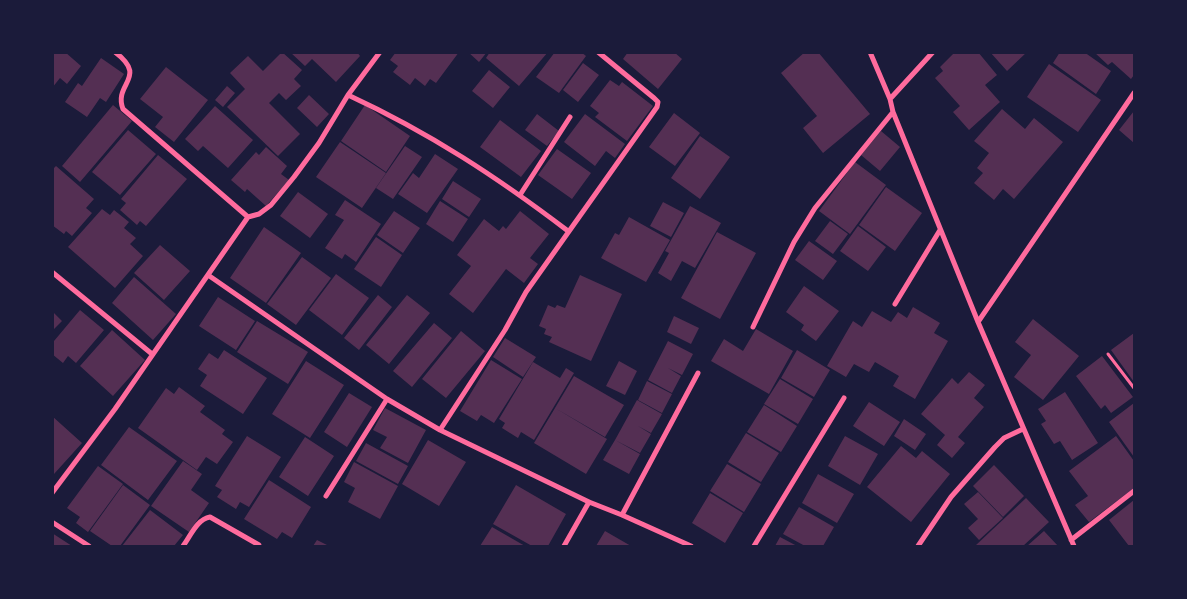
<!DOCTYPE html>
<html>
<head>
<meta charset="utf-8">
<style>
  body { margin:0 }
  #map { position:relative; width:1187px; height:599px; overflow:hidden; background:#1b1b3a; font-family:"Crimson Pro",serif }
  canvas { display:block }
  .frame { position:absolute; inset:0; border:54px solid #1b1b3a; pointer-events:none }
</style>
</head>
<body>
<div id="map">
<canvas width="1187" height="599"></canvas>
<div class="frame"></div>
</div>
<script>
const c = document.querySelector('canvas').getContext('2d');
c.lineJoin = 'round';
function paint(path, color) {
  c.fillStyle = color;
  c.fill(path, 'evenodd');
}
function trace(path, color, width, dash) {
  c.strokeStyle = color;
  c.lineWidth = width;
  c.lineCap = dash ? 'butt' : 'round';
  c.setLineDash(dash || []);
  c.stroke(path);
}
const building = new Path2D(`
  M52,52H65L81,66L67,84L60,78L52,88Z
  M282,52L302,70L294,79L301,86L286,100L279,93L269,103L300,134L278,156L227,107L245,89L230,73L248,56L263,71Z
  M290,52H357L360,56L336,82L312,59L305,66Z
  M396,52H459L436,83L430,79L425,86L415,78L410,85L393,72L398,66L390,60Z
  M468,52H487L479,62Z
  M490,52H548L519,86L486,58Z
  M555,52H581L586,56L559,93L536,77Z
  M628,52L641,54L642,52H674L682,59L658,89L623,59Z
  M805,52H818L870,114L823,153L803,128L817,116L781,73Z
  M955,52H978L997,75L985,85L1000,102L969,130L953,112L960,106L935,78L943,71L940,67Z
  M990,52H1027L1007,71Z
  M1060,52H1084L1111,71L1096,94L1053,63Z
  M1094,52H1134V75L1131,79L1112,62L1108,65Z
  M101,58L124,74L106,102L100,98L87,117L65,102L78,83L82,86Z
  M583,63L599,75L578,102L563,90Z
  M1049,64L1101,100L1078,132L1027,97Z
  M166,67L208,100L174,142L155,127L163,117L140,99Z
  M489,70L510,87L493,108L472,91Z
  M610,80L619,86L622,82L653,106L627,141L595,117L599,113L590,106Z
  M227,86L235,93L223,107L215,100Z
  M309,95L329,114L317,127L297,108Z
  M113,105L132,121L80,182L62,166Z
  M365,105L410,136L386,172L341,141Z
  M215,106L253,140L228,168L203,146L198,151L185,139Z
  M1002,109L1025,129L1034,118L1063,142L1014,199L1003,189L994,200L974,183L983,173L977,168L989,153L974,141Z
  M1134,111V143L1119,130Z
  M674,113L700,133L675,166L649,147Z
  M537,114L559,131L547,146L525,130Z
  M585,114L625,144L615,158L606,151L595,166L564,142Z
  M500,120L541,151L521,177L480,147Z
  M128,130L156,154L120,195L92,172Z
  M881,131L900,147L880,171L861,155Z
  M700,136L730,157L700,199L671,178Z
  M340,142L386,173L362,208L316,177Z
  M405,146L422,157L393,199L376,188Z
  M266,147L287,166L281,174L289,180L266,206L247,189L245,192L231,180L256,152L259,155Z
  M557,149L591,173L572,199L538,175Z
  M435,154L458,169L427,213L398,194L413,173L419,178Z
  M158,155L187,179L146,226L140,221L137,225L120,210L126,203L121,199Z
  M855,162L886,185L850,234L819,211Z
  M56,166L94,199L86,208L92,213L72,236L66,231L64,234L52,225V170Z
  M453,181L481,199L469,217L442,199Z
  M886,187L922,213L895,251L859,225Z
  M298,192L328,214L310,238L280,216Z
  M345,200L381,224L356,262L345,254L342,259L325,248L344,220L335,215Z
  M440,201L468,219L453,242L426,224Z
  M663,202L684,213L671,237L650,226Z
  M690,206L721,223L695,268L682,261L671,281L658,273L669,253L665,251Z
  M102,209L110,215L114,210L129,222L124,228L136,238L130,244L143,256L115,288L68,247Z
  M394,211L420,228L403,253L377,235Z
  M520,211L549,234L530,258L538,264L524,283L506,269L473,313L449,294L471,266L457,255L484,219L499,231L503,226L506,229Z
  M629,217L670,240L646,282L601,258L615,233L619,235Z
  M830,221L848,234L833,254L815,241Z
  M858,226L886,247L868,271L840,251Z
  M264,227L301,253L266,303L230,278Z
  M717,232L756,253L720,319L681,298Z
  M376,237L402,255L381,287L354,269Z
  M809,241L837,261L823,280L795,260Z
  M160,245L190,271L164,300L134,273Z
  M302,257L331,278L296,325L267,304Z
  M336,274L369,298L342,335L309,310Z
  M580,275L622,294L591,361L549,342L552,337L544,334L546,329L539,326L548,305L555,308L557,305L565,308Z
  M134,277L176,314L153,340L112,303Z
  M804,286L839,311L816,341L801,330L804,325L786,312Z
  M378,295L392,307L359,350L344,338Z
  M407,295L430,313L389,364L366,345Z
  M218,297L255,321L236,350L199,326Z
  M913,307L940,323L934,333L948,341L915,399L893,386L899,376L875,362L869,372L854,364L846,377L827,366L853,321L862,327L872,311L891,322L898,312L907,318Z
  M80,310L104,330L76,363L68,356L63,363L52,354V340L54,341Z
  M52,311L62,321L52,331Z
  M674,316L699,328L691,344L667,332Z
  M1033,319L1079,356L1043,400L1014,377L1031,355L1015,342Z
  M257,321L308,352L288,384L237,352Z
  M434,323L452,338L412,387L393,371Z
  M756,329L793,351L769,394L711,361L724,339L743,351Z
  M112,330L145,360L113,396L80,366Z
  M461,331L485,351L446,398L422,379Z
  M1134,333V382L1111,350Z
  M505,338L536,357L523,377L493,357Z
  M668,341L693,354L682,375L668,368L681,376L672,393L648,380Z
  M224,350L267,378L243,414L200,386L207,375L198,369L209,353L218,359Z
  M797,350L830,370L814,397L781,378Z
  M1102,356L1133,397L1111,413L1105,405L1101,409L1076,376Z
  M491,360L522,379L494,423L481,415L477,421L460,411Z
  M306,361L344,385L310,438L272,414Z
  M619,361L637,371L625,395L606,386Z
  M533,362L560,378L566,368L574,373L534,440L521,432L518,438L502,428L505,423L499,419Z
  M969,372L985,385L974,398L984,407L958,437L965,443L952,458L937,445L945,435L921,414L952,378L958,384Z
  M574,376L624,405L605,437L555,408Z
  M780,379L813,399L798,424L764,404Z
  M647,381L672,394L662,413L638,400Z
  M179,387L205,406L200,412L225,430L222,434L233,442L217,464L206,457L197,470L138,428L166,388L174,394Z
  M1065,392L1098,443L1072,460L1060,441L1054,444L1041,424L1046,421L1038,409Z
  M349,393L372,407L347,447L324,432Z
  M637,400L662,414L651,433L638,426L651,434L640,453L615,440Z
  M869,402L900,422L884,446L853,426Z
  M1134,403V457L1109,422Z
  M764,405L797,426L781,452L747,432Z
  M385,408L426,430L408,463L380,448L387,437L373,430Z
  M555,408L607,439L586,474L534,443Z
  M52,416L82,443L54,474L52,472Z
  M904,419L926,434L915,450L894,436Z
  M129,427L177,461L148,500L101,465Z
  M746,433L779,453L761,482L728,462Z
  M247,436L281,457L249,507L240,502L236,509L217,497L222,490L215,486Z
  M845,436L878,454L860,485L828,466Z
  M1116,436L1134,461V488L1089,522L1075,505L1088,496L1069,471Z
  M305,437L334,456L308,496L279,477Z
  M428,440L466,462L439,506L402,484Z
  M615,440L640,454L629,474L603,460Z
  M366,443L408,466L398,484L356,461Z
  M901,446L916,458L922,451L950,474L911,522L867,487Z
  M183,461L202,474L191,490L209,503L189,532L151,506Z
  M354,462L398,486L380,519L348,502L355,488L344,482Z
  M727,464L761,484L744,512L710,491Z
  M994,465L1024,496L1003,517L973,486Z
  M98,466L123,484L88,532L76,523L80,517L67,508Z
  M818,474L854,494L837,523L802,503Z
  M269,480L311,507L292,538L282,532L277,539L244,519Z
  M123,485L150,505L120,546H112L90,531Z
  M516,485L566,514L548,546H532L493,524Z
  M978,492L1003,518L979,540L968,528L978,519L964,504Z
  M710,493L743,513L725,543L692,523Z
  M1026,498L1049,522L1023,546H975Z
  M1134,500V546H1129L1109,520Z
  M799,507L834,527L823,546H805L783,534Z
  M150,510L183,535L174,546H122Z
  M492,527L525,546H480Z
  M605,531L631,546H596Z
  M1044,531L1058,546H1027Z
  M52,533L72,546H52Z
  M780,537L797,546H775Z
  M317,540L329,546H313Z`);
const path = new Path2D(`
  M1108,354L1134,388`);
const minor = new Path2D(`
  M115,52C149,78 113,83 123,109L248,217
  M870,52L890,99L893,112L978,322L1074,546
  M348,95C430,133 497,177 568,231
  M890,99L933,52
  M520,195L570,117
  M52,272L152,354
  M208,275L387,399L440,430L589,502L622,515L691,546
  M895,304L940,230
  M978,322L1134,93
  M753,327L794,242L815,208L893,112
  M440,430L505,330L526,292L657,107L658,102L654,98L598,52
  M52,493L115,409L248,217L259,214L271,205L294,177L319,143L348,95L380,52
  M326,496L387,399
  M622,515L698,373
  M52,522L89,546
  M1071,540L1134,491
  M183,546C190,537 197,519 210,517L259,545V546
  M564,546L589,502
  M754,546L844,398
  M918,546L951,497L995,447L1004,438L1023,429`);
paint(building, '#542f53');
trace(path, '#ff6b9d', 3);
trace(minor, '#ff6b9d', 5);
</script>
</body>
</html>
